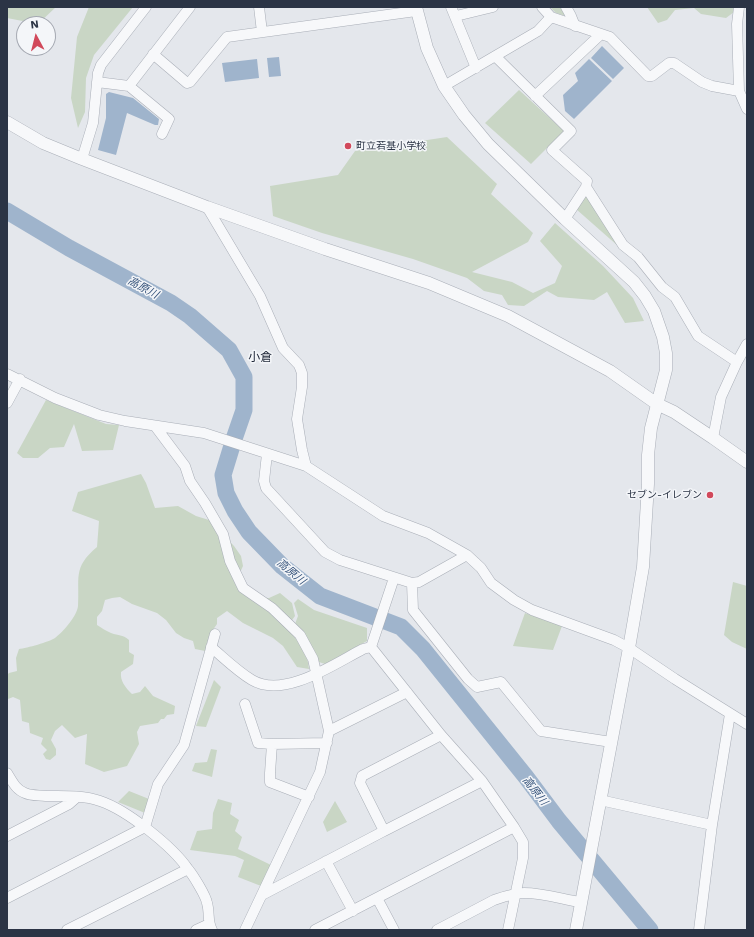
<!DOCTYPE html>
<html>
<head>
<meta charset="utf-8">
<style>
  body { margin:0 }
  #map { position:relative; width:754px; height:937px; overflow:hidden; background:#e4e7ec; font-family:"Work Sans",sans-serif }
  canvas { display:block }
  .frame { position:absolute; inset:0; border:8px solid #2b3445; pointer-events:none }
  .north { position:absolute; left:16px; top:16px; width:40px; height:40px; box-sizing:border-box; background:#f4f6f9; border:1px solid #a4a8b1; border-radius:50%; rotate:353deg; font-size:11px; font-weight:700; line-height:16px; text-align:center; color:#2b3445 }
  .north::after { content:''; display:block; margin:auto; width:14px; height:18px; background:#d1495b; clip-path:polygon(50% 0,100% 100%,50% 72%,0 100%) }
</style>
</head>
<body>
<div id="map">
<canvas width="754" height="937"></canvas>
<div class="frame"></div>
<div class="north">N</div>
</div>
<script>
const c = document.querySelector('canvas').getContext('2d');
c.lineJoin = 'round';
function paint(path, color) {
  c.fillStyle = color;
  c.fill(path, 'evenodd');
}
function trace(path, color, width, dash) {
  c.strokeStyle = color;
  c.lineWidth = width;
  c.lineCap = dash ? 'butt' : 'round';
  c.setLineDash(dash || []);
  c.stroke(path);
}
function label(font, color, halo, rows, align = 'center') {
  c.font = font + ' "Work Sans","Noto Sans JP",sans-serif';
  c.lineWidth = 3;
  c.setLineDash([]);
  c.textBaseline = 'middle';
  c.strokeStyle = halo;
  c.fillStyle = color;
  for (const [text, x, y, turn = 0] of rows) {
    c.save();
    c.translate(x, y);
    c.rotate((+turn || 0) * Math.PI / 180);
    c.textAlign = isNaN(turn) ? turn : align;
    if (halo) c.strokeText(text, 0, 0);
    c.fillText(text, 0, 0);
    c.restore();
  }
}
const green = new Path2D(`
  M7,7H56L38,24L7,18Z
  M89,7H133L94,55L86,78L85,112L78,128L71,98L77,37Z
  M550,7H562L566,16L556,13Z
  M647,7H734V12L726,18L701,14L694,8L675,10L667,20L658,23Z
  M519,90L564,131L531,164L485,123Z
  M447,137L497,184L491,194L533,233L528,242L472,272L512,282L533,293L555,283L562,266L540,241L555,223L603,266L633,298L644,321L625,323L607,292L594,300L558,297L547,291L524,306L508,305L502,295L484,291L467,278L413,259L322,233L273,216L270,186L338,175L355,151Z
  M588,194L618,246L576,209Z
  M46,400L106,424L119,425L113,450L82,451L74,424L64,447L50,448L38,458H23L17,453Z
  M141,474L146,483L155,508L178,506L196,516L209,520L234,546L241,556L243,566L236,581L250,597L269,598L280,593L292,603L295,616L287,627C297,640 308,652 309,669L297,667L283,646L273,638L243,623L227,611L217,618V624L210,634L205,651L195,649L193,641L184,638L176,633L166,620L157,613L132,604L120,597L112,598L105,600L102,611L97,617V625C102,628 106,631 111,633C119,636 122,634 129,640V652L134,655L133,664L121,672C120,681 125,687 132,694L140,692L145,686L153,696L175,706L174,714L167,715L164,719H161L158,723L140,726L137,732L139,744L127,766L104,772L85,764L87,734L75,738L62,725L55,731L51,740L56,749V755L50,760L46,759L43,754L47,750L41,744L43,738L30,733L29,723L22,721L20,700L13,697L8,699L7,697V675L9,673L17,671L16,658L19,649C27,648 49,642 55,638C63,632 77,616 78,606C80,578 72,568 97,547L99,521L72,511L78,492Z
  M733,582L747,586V649L732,642L724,635Z
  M298,599L314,610L367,628V641L325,664L319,662L305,634L295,624L298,616L294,603Z
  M525,613L562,626L553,650L513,646Z
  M214,680L221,687L206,727L196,726Z
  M211,749L217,750L212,777L192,771L195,763L207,762Z
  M129,791L149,799L145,813L118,802Z
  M218,799L232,803L230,814L239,820L235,831L242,837L238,849L271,865L261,886L238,877L244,860L235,856L190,850L197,831L212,829L213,813Z
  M335,801L347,822L327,832L323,822Z`);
const water = new Path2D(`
  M602,46L624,68L613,79L591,58Z
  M279,57L281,76L269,77L267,58Z
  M257,59L259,78L225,82L222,63Z
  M589,59L612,81L574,119L565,111L563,95L578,81L575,73Z
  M109,92L133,98L159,119L158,125H155L127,113L116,155L98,150L106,118V94Z`);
const river = new Path2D(`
  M7,211L69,248L171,303L190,316L229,350L244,377V410L234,439L223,475L226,493L235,511L249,532L282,566L320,596L401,627L423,649L526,777L559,821L650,930`);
const minor = new Path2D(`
  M259,7L262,32
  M451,7L476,68
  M542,7L551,17L610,37L648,76H652L669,63H674L702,82L712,86L739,91L747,109
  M566,7L571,16L575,26
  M739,7L737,24L739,91
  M456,16L493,7
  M153,54L187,83L190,82L227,37L416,11
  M496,57L571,131L552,150L587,181L586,187L565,219
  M97,82L129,86L169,119L162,134
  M129,86L190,7
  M444,86L538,31L551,17
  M535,96L601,34
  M82,159L93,123L98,73L101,65L146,7
  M586,187L623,245L638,257L662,287L675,297L698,336L737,362
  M207,207L260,296L283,348L299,365L302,373V387L297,419L302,450L306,466
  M7,374L55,398L99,415L125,421L204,433L306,466L383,516L428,533L467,555L481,568L491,583L514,600L532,610L614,640L629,648L675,679L747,724
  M7,403L20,379
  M155,426L185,466L190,481L205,503L223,534L230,561L243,588L272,608L300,635L313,659L329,731L320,772L245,930
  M713,438L721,397L737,362L747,344
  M267,454L264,481L266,488L325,552L340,560L412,583L419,582L467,555
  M394,578L371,647L441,735L482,781L514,827L523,842V858L508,930
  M412,583L413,610L468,679L477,687L501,682L541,731L611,742
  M211,647C224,658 237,671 252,680C284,699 334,664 363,649L371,647
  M245,704L258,743L272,744L327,743
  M329,731L407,692
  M272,744L270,773V782L309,797
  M7,773C12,781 16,790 25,793C31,796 40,795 46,796C63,796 84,795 100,801C127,810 172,846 188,869C193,875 206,896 207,903C210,913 207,921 212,930
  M600,800L712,825
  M384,831L482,781
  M7,836L69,804L77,797
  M326,861L353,911
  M262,895L384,831L360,783L362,776L441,735
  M7,898L145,827L158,784L184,745L215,634
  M377,898L394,930
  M67,930L188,869
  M196,930L209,924
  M315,930L514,827
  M437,930L494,900C503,897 514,893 524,893C543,893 562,899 580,902
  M699,930L712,825L730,714`);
const tertiary = new Path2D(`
  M416,7L427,48L444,86L464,115L488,144L565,219L634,282L645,296L654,311L663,337L666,353V370L651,428L648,455V484L643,567L629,648L576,930
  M7,122L43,143L82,159L207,207L325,249L429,283L508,316L610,371L657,404L674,412L713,438L747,462`);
const markers = [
  [348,146,4,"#d1495b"],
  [710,495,4,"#d1495b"]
];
const poiNames = [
  ["町立若基小学校",356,146],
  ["セブン-イレブン",702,495,"right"]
];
const waterNames = [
  ["高原川",143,288,28],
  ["高原川",291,572,40],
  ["高原川",535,791,52]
];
const quarterNames = [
  ["小倉",260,357]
];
paint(green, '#c9d6c5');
paint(water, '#9fb4cc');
trace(river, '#9fb4cc', 17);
trace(minor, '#a9aeb7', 11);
trace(tertiary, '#a9aeb7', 13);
trace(minor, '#f7f8fa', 10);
trace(tertiary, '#f7f8fa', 12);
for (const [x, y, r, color] of markers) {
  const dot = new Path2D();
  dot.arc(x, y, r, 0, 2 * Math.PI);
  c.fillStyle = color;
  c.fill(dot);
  trace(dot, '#f4f6f9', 1.5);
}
label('10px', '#2b3445', '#f4f6f9', poiNames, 'left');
label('italic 11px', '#34527a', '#f4f6f9', waterNames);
label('12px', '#1d2536', '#f4f6f9', quarterNames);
</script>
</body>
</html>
